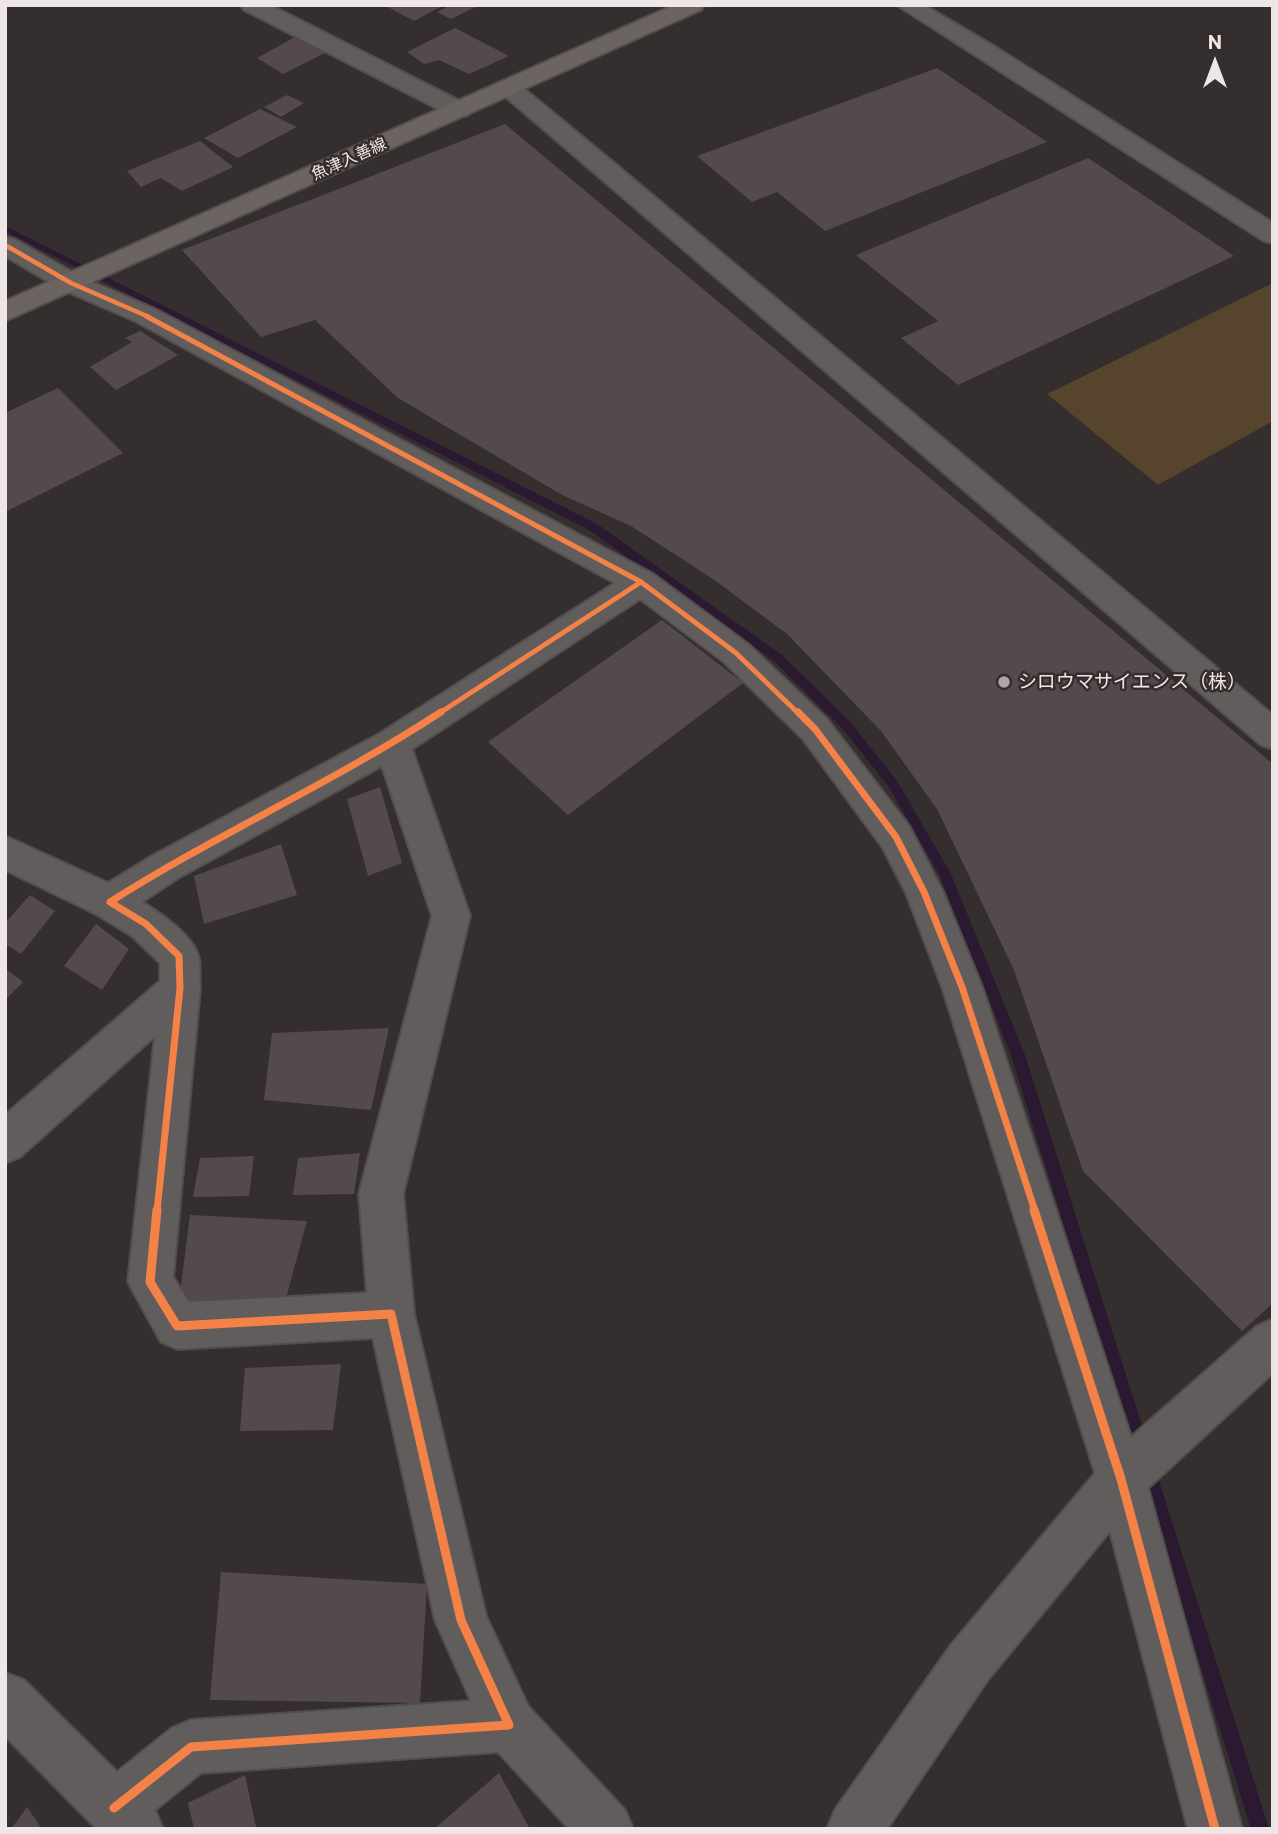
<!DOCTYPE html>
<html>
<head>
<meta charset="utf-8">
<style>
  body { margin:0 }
  #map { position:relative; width:1278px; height:1834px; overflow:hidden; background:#342e2e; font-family:Commissioner,sans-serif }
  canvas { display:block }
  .frame { position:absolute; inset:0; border:7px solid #efe7e7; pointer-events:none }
  .north { position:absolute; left:1180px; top:28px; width:70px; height:70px; -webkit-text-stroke:5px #372b2c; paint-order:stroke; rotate:0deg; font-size:19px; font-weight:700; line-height:28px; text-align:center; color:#efe7e7 }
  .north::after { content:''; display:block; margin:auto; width:24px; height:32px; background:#efe7e7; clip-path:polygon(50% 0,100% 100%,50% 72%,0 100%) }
</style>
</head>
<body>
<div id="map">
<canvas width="1278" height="1834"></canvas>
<div class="frame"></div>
<div class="north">N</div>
</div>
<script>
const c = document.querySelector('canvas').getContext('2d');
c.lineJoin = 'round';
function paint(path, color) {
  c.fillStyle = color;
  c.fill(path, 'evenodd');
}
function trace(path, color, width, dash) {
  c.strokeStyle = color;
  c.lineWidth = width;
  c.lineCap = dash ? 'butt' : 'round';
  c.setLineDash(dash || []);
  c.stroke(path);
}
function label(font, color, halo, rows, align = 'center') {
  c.font = font + ' Commissioner,"Noto Sans JP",sans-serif';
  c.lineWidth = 5;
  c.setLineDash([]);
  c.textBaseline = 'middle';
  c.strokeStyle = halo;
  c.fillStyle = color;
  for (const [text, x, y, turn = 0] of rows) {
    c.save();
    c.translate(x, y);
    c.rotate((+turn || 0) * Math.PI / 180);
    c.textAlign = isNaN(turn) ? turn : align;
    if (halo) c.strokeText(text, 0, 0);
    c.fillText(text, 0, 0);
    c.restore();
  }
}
const green = new Path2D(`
  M1273,283V421L1158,485L1047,394Z`);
const stream = new Path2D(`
  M5,226L597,524L782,655L851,723L897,781L950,872L1025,1055L1149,1448L1146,1453L1141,1456L1136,1453L1133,1448L1011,1055L939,874L889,787L843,729L774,661L589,530L5,231Z
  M1147,1460L1152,1463L1155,1468L1269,1829H1251L1139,1468L1142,1463Z`);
const building = new Path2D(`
  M384,5H444L414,21Z
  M451,5H480L451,19L437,12Z
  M455,28L509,56L469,74L439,60L424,64L407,52Z
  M295,37L327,52L283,74L257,58Z
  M937,68L1047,142L825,231L777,192L752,202L697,156Z
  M287,95L304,103L281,117L264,107Z
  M260,109L297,127L238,158L204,138Z
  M505,124L1273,764V1303L1242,1331L1083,1171L1014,970L937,809L881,731L787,634L713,579L631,526L562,495L398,398L315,320L261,337L182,250Z
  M200,141L233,167L182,191L161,178L141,187L127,171Z
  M1088,158L1234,256L958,385L901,338L938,321L856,255Z
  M140,331L178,355L116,390L90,367L132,342L125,338Z
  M58,388L123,453L5,512V413Z
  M662,620L743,683L568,815L488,742Z
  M380,787L402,863L368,876L347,799Z
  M281,844L297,895L204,924L194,876Z
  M30,895L55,911L21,954L5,944V923Z
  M96,924L129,949L102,990L64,966Z
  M5,968L23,982L5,1000Z
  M389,1028L371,1110L264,1100L272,1033Z
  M360,1153L354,1194L293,1195L298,1158Z
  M254,1156L249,1196L193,1197L200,1158Z
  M190,1215L307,1221L286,1298L179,1301Z
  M341,1364L333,1430L240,1431L245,1368Z
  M221,1572L427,1584L420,1703L210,1700Z
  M499,1773L530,1829H434Z
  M245,1775L256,1827L194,1829L188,1803Z
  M27,1807L42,1829H11Z`);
const minor = new Path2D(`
  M241,5H270L468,105L471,110L468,115L459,117L450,115L244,10Z
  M897,5H924L992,45L1273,223V243L1264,241Z
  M508,80L516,82L613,162L1273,715V749L1261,745L500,92L496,87L500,82Z
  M5,237L14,239L81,277L155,309L653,574L748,644L827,719L909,826L943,892L982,987L1131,1437L1257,1326L1273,1319V1373L1148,1488L1242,1829H1188L1110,1531L987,1681L887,1829H827L835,1810L951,1645L1095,1473L942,987L906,893L883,848L803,739L724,662L640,599L412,749L470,916L403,1194L414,1314L486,1616L528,1706L625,1810L633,1829H569L498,1752L201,1773L155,1810L163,1829H97L5,1736V1673L24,1680L117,1772L172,1728L191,1720L471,1701L435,1620L373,1338L177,1349L161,1342L128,1282L155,1036L20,1157L5,1163V1115L160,981V963L132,936L96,914L5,870V836L108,883L152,856L379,734L615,583L135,321L61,289L5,256ZM382,766L432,916L359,1194L367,1293L189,1302L173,1277L200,988C199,978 201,964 198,955C192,935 159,912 142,902L178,878Z`);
const major = new Path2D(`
  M674,5H704L701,10L5,321V301Z`);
const cyclewayFar3 = new Path2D(`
  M5,245L71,283L149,317`);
const cyclewayFar2 = new Path2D(`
  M146,316L641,582L736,653L799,714
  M438,714L641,582`);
const cyclewayFar1 = new Path2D(`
  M798,712L815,729L896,837L924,892L962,987L1035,1211
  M157,1211L180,988L179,956L146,924L110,902C217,834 334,782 441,712`);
const cycleway = new Path2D(`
  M1034,1210L1121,1479L1215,1829
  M114,1808L191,1747L509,1725L461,1620L391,1314L177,1326L150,1282L157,1210`);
const markers = [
  [1004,682,7,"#aea6a6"]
];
const farStreetnames = [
  ["魚津入善線",349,159,-24]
];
const poiNames = [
  ["シロウマサイエンス（株）",1018,682]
];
paint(green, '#57442c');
paint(stream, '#2b1831');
paint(building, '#544a4e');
trace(minor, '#524d4d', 4);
trace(major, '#524d4d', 4);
paint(minor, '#625d5d');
paint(major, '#6c6461');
trace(cyclewayFar3, '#f48246', 4.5);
trace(cyclewayFar2, '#f48246', 5);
trace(cyclewayFar1, '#f48246', 7);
trace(cycleway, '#f48246', 9);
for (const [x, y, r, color] of markers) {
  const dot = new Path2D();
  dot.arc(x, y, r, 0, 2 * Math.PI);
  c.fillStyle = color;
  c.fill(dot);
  trace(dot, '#372b2c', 2.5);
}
label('16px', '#efe7e7', '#372b2c', farStreetnames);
label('19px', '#efe7e7', '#372b2c', poiNames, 'left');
</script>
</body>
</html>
